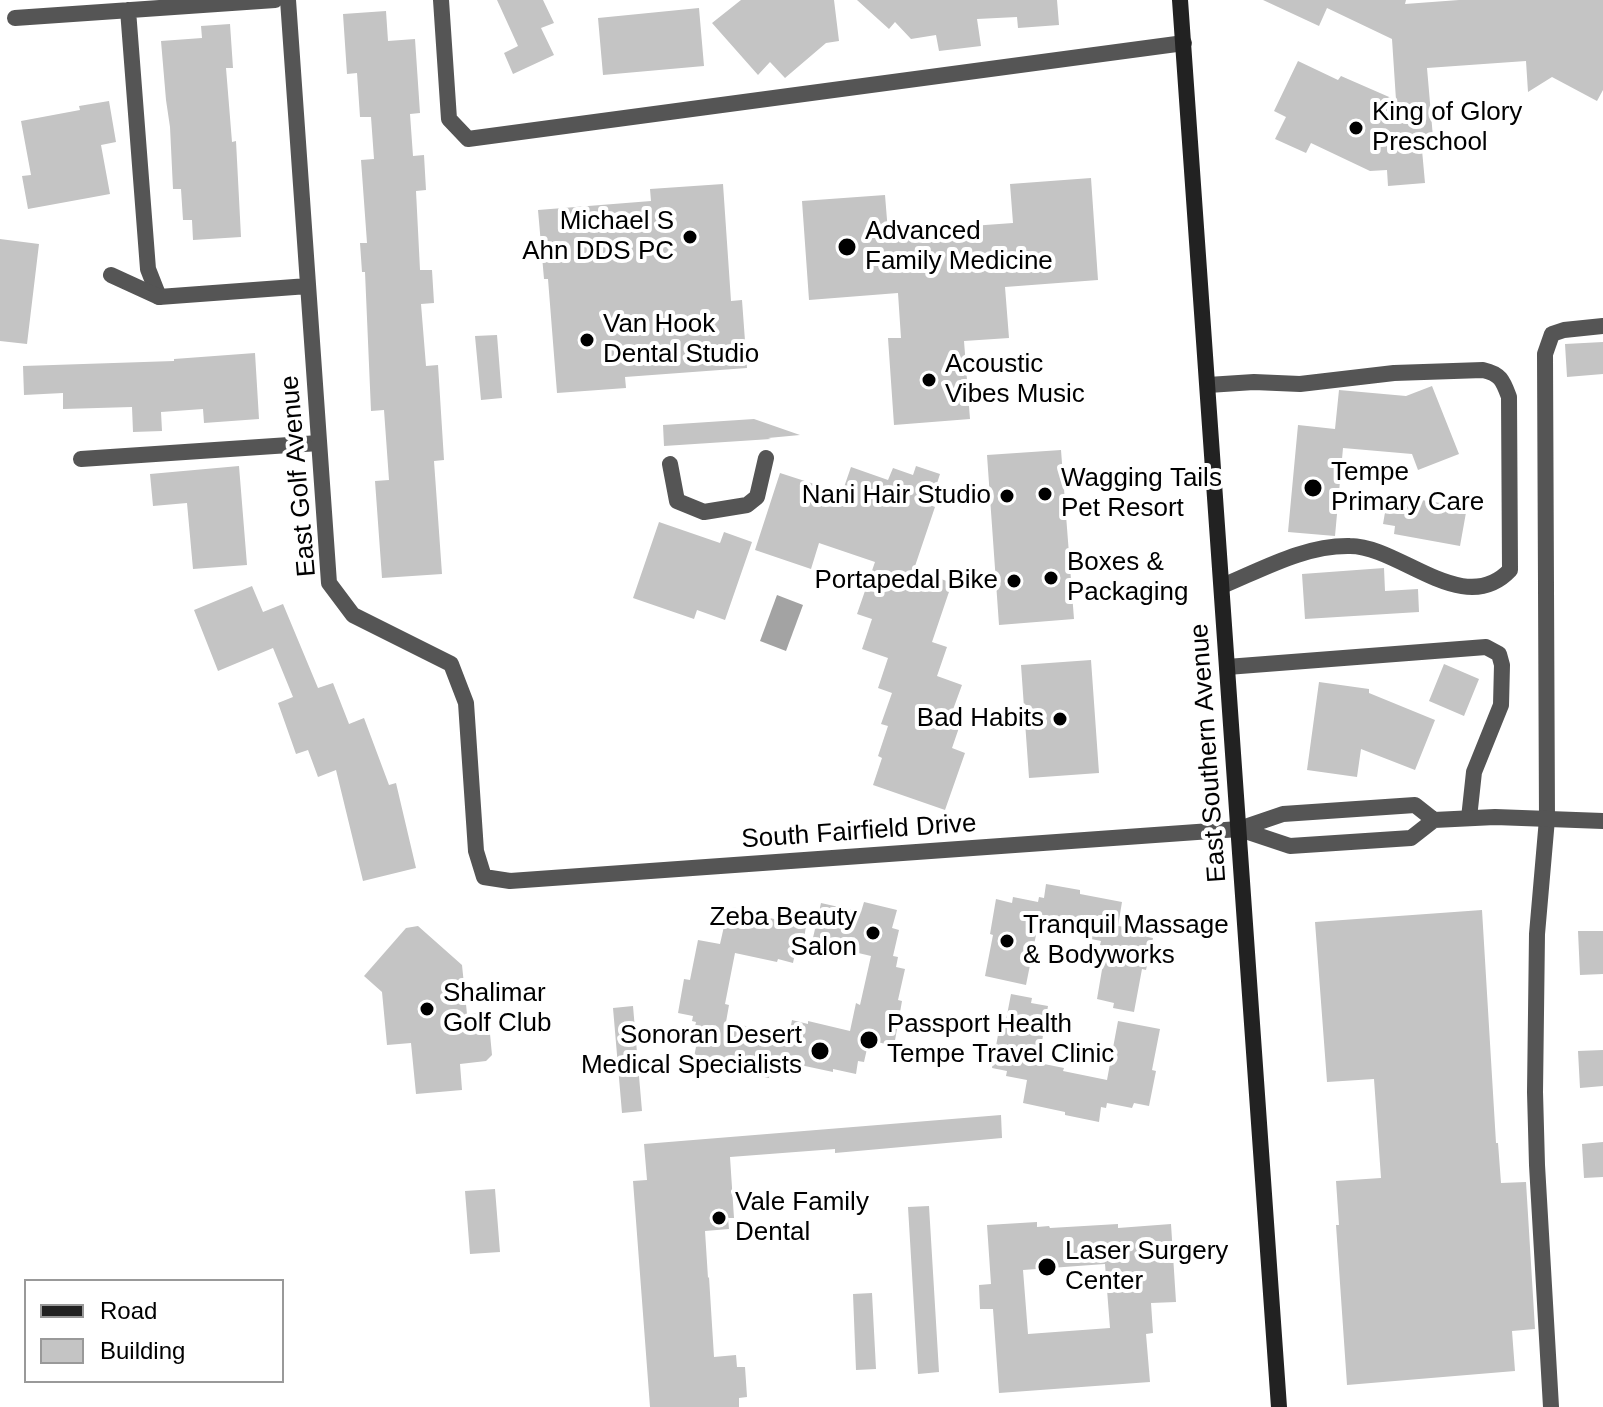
<!DOCTYPE html>
<html>
<head>
<meta charset="utf-8">
<style>
  body { margin:0 }
  #map { position:relative; width:1603px; height:1407px; overflow:hidden; background:#fff; font-family:Helvetica,sans-serif }
  canvas { display:block }
  .legend { position:absolute; left:24px; top:1279px; width:260px; height:104px; box-sizing:border-box; background:#fff; border:2px solid #999; margin:0; padding:10px 14px; list-style:none; font-size:24px; color:#000 }
  .legend li { display:flex; align-items:center; gap:16px; height:40px }
  .legend b { width:40px; border:2px solid #999 }
</style>
</head>
<body>
<div id="map">
<canvas width="1603" height="1407"></canvas>
<ul class="legend">
<li><b style="height:10px;background:#222"></b>Road</li>
<li><b style="height:22px;background:#c4c4c4"></b>Building</li>
</ul>
</div>
<script>
const c = document.querySelector('canvas').getContext('2d');
c.lineJoin = 'round';
function paint(path, color) {
  c.fillStyle = color;
  c.fill(path, 'evenodd');
}
function trace(path, color, width, dash) {
  c.strokeStyle = color;
  c.lineWidth = width;
  c.lineCap = dash ? 'butt' : 'round';
  c.setLineDash(dash || []);
  c.stroke(path);
}
function label(font, color, halo, rows, align = 'center') {
  c.font = font + ' Helvetica,sans-serif';
  c.lineWidth = 8;
  c.setLineDash([]);
  c.textBaseline = 'middle';
  c.strokeStyle = halo;
  c.fillStyle = color;
  for (const [text, x, y, turn = 0] of rows) {
    c.save();
    c.translate(x, y);
    c.rotate((+turn || 0) * Math.PI / 180);
    c.textAlign = isNaN(turn) ? turn : align;
    if (halo) c.strokeText(text, 0, 0);
    c.fillText(text, 0, 0);
    c.restore();
  }
}
const water = new Path2D(`
  M777,595L803,605L786,651L760,641Z`);
const building = new Path2D(`
  M497,0H543L554,23L541,28L554,55L513,74L504,53L518,46Z
  M741,0H834L839,41L826,43L785,78L770,62L758,75L712,23Z
  M857,0H1057L1059,25L1018,28L1017,17L977,19L981,46L939,51L936,35L911,39L895,22L889,29Z
  M1263,0H1406L1405,4L1459,0H1603V90L1597,101L1552,77L1528,92L1526,61L1427,68L1434,149L1422,150L1425,183L1388,186L1387,170L1370,171L1311,143L1306,153L1275,139L1286,117L1274,111L1298,61L1338,80L1341,76L1396,100L1392,39L1327,8L1319,26Z
  M699,8L704,66L603,75L598,18Z
  M386,11L388,41L415,39L420,113L410,114L413,156L424,155L426,190L416,191L420,270H432L434,303L421,304L426,366L438,365L444,460L434,461L442,574L382,578L375,481L389,480L384,410L371,411L365,272H362L360,243H367L361,160L374,159L371,117H360L357,73L347,74L343,14Z
  M230,24L233,68H226L232,142L236,141L241,237L193,240L192,220H183L181,189H173L170,127L166,100L161,41L202,38L201,26Z
  M109,101L116,142L101,145L110,194L28,209L22,176L31,175L21,121L80,110L79,106Z
  M1091,178L1098,280L1005,287L1009,338L964,341L970,419L894,425L888,338H901L898,293L809,300L802,201L885,195L888,232L1013,223L1010,184Z
  M723,184L731,301L742,300L747,368L625,377L626,388L557,393L548,279H544L538,210L651,201L650,189Z
  M0,239L39,244L27,344L0,341Z
  M497,335L502,398L481,400L475,336Z
  M1603,342V374L1567,377L1565,344Z
  M255,353L259,419L204,423L203,409L161,412L162,431L133,432L132,407L63,409V393L24,395L23,366L174,361V359Z
  M1432,386L1459,454L1418,470L1412,454L1343,448L1335,536L1288,532L1298,425L1335,429L1339,390L1406,396Z
  M754,419L800,435L768,438L771,439L664,446L663,425Z
  M1061,450L1074,619L999,625L987,455Z
  M239,466L247,565L193,569L187,503L153,506L150,474Z
  M916,466L940,474L930,505L935,507L914,569L952,583L932,642L947,647L937,676L962,685L951,715L962,719L952,748L965,753L945,810L873,785L882,758L878,756L888,726L881,724L892,693L878,688L888,658L862,649L872,619L857,614L875,562L819,543L811,569L755,550L780,473L842,493L851,467L888,480L893,468L913,475Z
  M1388,495L1467,507L1460,546L1394,534L1395,526L1383,524Z
  M659,522L720,543L724,532L752,542L725,620L697,610L694,619L633,598Z
  M1384,568L1385,591L1418,589L1419,612L1305,619L1302,574Z
  M252,586L263,612L283,604L318,688L333,683L349,724L364,718L389,785L396,783L416,868L363,881L336,770L318,777L308,750L296,754L278,703L293,697L273,648L218,671L194,610Z
  M1091,660L1099,773L1029,778L1021,665Z
  M1444,664L1479,679L1464,716L1429,701Z
  M1319,682L1369,689V693L1435,720L1415,770L1361,749L1357,777L1307,770Z
  M1046,884L1080,890V894L1122,902L1118,926L1139,929L1138,935L1153,938L1146,970L1142,969L1134,1012L1113,1008L1114,1003L1097,999L1106,946L1100,945L1101,941L1081,937L1082,934L1038,925L1026,985L985,976L993,935L990,934L996,899L1012,903L1013,897L1038,902L1039,897L1044,898Z
  M864,902L897,910L892,928L899,930L893,956L898,957L896,967L905,969L898,1000L902,1001L894,1046L869,1040L864,1062L858,1061L856,1074L833,1069V1072L772,1059L769,1078L693,1062L696,1047L691,1046L696,1022L692,1021L693,1016L678,1013L684,979L690,980L698,940L720,944L725,922L729,923L732,907L765,914V917L806,926L803,945L797,944L793,963L778,959L777,962L735,953L725,1004L729,1005L726,1022L789,1035L792,1020L808,1024V1021L850,1031L856,1003L860,1005L871,956L812,942L821,903L861,912Z
  M1482,910L1496,1143H1498L1501,1183L1526,1182L1535,1329L1512,1331L1515,1371L1347,1385L1336,1225H1339L1336,1181L1381,1178L1374,1079L1327,1082L1315,922Z
  M418,926L462,965L467,1014L488,1013L492,1055L486,1061L460,1064L462,1090L416,1094L411,1043L387,1045L382,992L364,976L406,928Z
  M1578,931H1603V974L1580,975Z
  M1011,994L1032,998L1031,1003L1048,1006L1039,1059L1045,1060L1044,1064L1064,1068L1063,1071L1107,1080L1118,1021L1160,1029L1152,1070L1156,1071L1149,1106L1134,1103L1132,1108L1107,1103L1106,1108L1101,1107L1099,1122L1065,1115V1112L1023,1103L1027,1080L1006,1076L1007,1071L992,1068L998,1035L1003,1036Z
  M633,1006L642,1111L622,1113L613,1008Z
  M1603,1050V1086L1580,1088L1578,1051Z
  M1001,1115L1002,1138L835,1153V1149L730,1157L734,1218H728L729,1229L705,1231L708,1278L709,1277L714,1357L736,1355L737,1367H745L747,1397L739,1398V1407H650L633,1181L647,1180L644,1144Z
  M1603,1142V1177L1584,1178L1582,1144Z
  M495,1189L500,1252L470,1254L465,1191Z
  M929,1206L939,1372L918,1374L908,1207Z
  M1037,1222V1227L1049,1226L1050,1228L1118,1224V1228L1171,1224L1176,1302L1151,1303L1153,1333L1146,1334L1150,1382L999,1393L993,1309H980L979,1285L991,1284L987,1225ZM1105,1264L1110,1328L1028,1334L1023,1270Z
  M872,1293L876,1369L856,1370L853,1294Z`);
const lane = new Path2D(`
  M441,0L449,119L468,139L1184,43
  M128,10L148,269L159,297
  M15,18L275,0
  M1208,385L1254,382L1300,384L1394,373L1483,370C1501,374 1503,381 1509,397L1510,570C1464,619 1400,546 1350,546C1305,545 1263,569 1222,586
  M81,459L319,443
  M670,464L677,501L704,512L747,505L757,497L766,458
  M1227,667L1486,647L1499,654L1502,665L1501,705L1474,772L1469,818
  M1551,1407L1537,1165L1535,1092L1537,934L1547,819L1545,354L1552,334L1564,330L1603,326`);
const street = new Path2D(`
  M288,0L329,583L353,615L451,664L466,703L476,851L484,877L510,881L1239,829L1283,814L1415,805L1434,820
  M111,275L159,297L308,286
  M1239,829L1290,846L1411,838L1434,820L1495,817L1603,821`);
const secondary = new Path2D(`
  M1180,0L1279,1407`);
const markers = [
  [1356,128,8,"#000"],
  [690,237,8,"#000"],
  [847,247,10,"#000"],
  [587,340,8,"#000"],
  [929,380,8,"#000"],
  [1313,488,10,"#000"],
  [1045,494,8,"#000"],
  [1007,496,8,"#000"],
  [1051,578,8,"#000"],
  [1014,581,8,"#000"],
  [1060,719,8,"#000"],
  [873,933,8,"#000"],
  [1007,941,8,"#000"],
  [427,1009,8,"#000"],
  [869,1040,10,"#000"],
  [820,1051,10,"#000"],
  [719,1218,8,"#000"],
  [1047,1267,10,"#000"]
];
const poiNames = [
  ["King of Glory",1372,113],
  ["Preschool",1372,143],
  ["Michael S",674,222,"right"],
  ["Ahn DDS PC",674,252,"right"],
  ["Advanced",865,232],
  ["Family Medicine",865,262],
  ["Van Hook",603,325],
  ["Dental Studio",603,355],
  ["Acoustic",945,365],
  ["Vibes Music",945,395],
  ["Tempe",1331,473],
  ["Primary Care",1331,503],
  ["Wagging Tails",1061,479],
  ["Pet Resort",1061,509],
  ["Nani Hair Studio",991,496,"right"],
  ["Boxes &",1067,563],
  ["Packaging",1067,593],
  ["Portapedal Bike",998,581,"right"],
  ["Bad Habits",1044,719,"right"],
  ["Zeba Beauty",857,918,"right"],
  ["Salon",857,948,"right"],
  ["Tranquil Massage",1023,926],
  ["& Bodyworks",1023,956],
  ["Shalimar",443,994],
  ["Golf Club",443,1024],
  ["Passport Health",887,1025],
  ["Tempe Travel Clinic",887,1055],
  ["Sonoran Desert",802,1036,"right"],
  ["Medical Specialists",802,1066,"right"],
  ["Vale Family",735,1203],
  ["Dental",735,1233],
  ["Laser Surgery",1065,1252],
  ["Center",1065,1282]
];
const streetNames = [
  ["East Golf Avenue",299,476,-95],
  ["East Southern Avenue",1209,753,-94],
  ["South Fairfield Drive",859,832,-4]
];
paint(water, '#a3a3a3');
paint(building, '#c4c4c4');
trace(lane, '#555', 16);
trace(street, '#555', 16);
trace(secondary, '#222', 16);
for (const [x, y, r, color] of markers) {
  const dot = new Path2D();
  dot.arc(x, y, r, 0, 2 * Math.PI);
  c.fillStyle = color;
  c.fill(dot);
  trace(dot, '#fff', 3);
}
label('26px', '#000', '#fff', poiNames, 'left');
label('26px', '#000', '#fff', streetNames);
</script>
</body>
</html>
